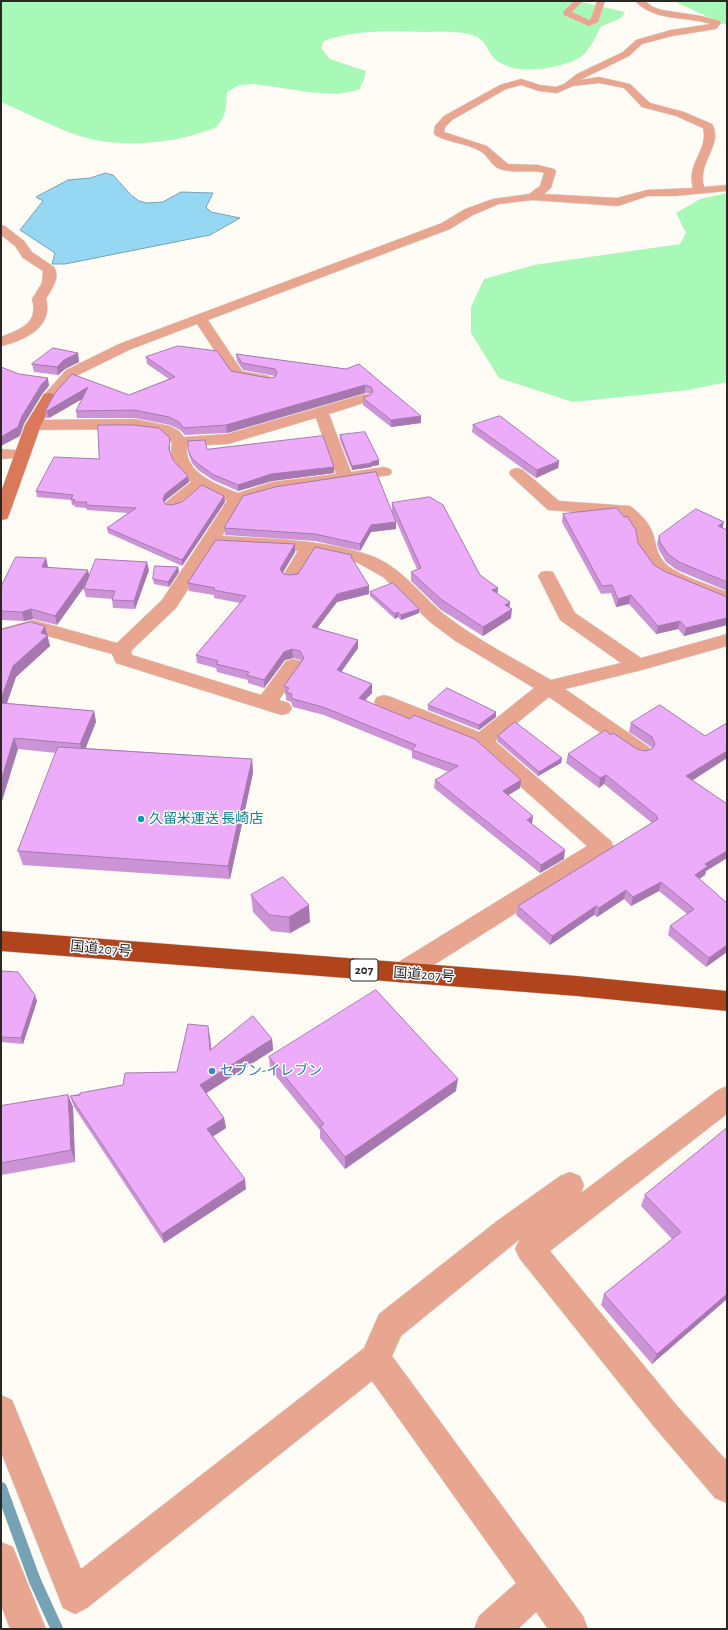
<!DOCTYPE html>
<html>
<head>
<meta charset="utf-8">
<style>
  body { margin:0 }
  #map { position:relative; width:728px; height:1630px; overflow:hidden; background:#fffbf5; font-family:"Alegreya Sans",sans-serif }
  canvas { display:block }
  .frame { position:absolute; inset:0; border:2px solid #2a2825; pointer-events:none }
</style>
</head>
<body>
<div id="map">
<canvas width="728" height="1630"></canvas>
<div class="frame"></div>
</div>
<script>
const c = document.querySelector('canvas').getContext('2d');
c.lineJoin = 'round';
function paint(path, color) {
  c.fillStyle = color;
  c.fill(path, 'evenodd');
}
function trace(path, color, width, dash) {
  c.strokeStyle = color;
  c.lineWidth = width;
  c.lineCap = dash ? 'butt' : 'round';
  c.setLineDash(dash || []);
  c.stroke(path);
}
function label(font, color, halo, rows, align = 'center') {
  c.font = font + ' "Alegreya Sans","Noto Sans JP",sans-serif';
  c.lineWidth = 3;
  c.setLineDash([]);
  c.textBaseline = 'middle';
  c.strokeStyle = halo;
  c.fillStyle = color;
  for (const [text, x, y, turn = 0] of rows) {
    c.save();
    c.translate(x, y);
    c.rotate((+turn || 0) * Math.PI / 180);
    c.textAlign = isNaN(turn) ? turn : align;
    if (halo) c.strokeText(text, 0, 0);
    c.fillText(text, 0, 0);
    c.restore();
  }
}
const green = new Path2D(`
  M1,1H578L625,12L621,18L600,27C597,36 590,48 583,55C569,67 530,72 513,68C508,67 503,64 499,62C485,54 491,40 469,34C455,31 440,32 426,32C393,31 355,29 324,41L321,48L330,59L366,71L364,79L359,90L337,94L308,92L255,84L239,85L227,92C226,104 227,116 217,126C214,129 207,130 203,132C167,145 110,148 74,134C49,125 25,112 1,102Z
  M674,1H727V25L716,21Z
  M727,193V382L688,390L573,402L499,378L471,333V307L484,279L534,265L680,244L686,233L676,213L700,199Z`);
const water = new Path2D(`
  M106,173L113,175L131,195L139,201L147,203L163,202L181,192L213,193L206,207L211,212L240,218L210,235L65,264H52L55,253L20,230L43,201L36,197L68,180L90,178Z`);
const stream = new Path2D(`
  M1,1488L35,1581L57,1629`);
const street = new Path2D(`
  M574,1H583L572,12L589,20L591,19L597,1H605L598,22L589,26L564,15L563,13L564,11Z
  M635,1H645L653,7L662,10L701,16L720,21L721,23L716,29L672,36L642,44L629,56L580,80L599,77L630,84L650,103L684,112L712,124C724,144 697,162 704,187L727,185V191L675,196H648L618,206L532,200L499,204L473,215L450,229L208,320L242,371L269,376L271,379L269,382L264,383L232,377L197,324L129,350L76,376L54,400L49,401L44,400L42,397L66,370L119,344L442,223L465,209L493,199L529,194L540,186L544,173C530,169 515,174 500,169C491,166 488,155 480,151C466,143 449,143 435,135L434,133L435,126L444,116L500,85L521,79L540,85L556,87L564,84L577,74L623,52L636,40L671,30L711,24C686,16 655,22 635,1ZM599,83L624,88L642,107L676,116L703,128C709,150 686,162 693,188L647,190L617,198L544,194L551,188L556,171L554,169L538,165L508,164L487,146L444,132L445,127L452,120L506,89L521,85L539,91L557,93L573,86Z
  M1,225L5,226L24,241L32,252L54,267C61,278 51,290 46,299C54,327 24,341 1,346V337C20,329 39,324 32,299L42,283L43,271L23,258L15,246L1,235Z
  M365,394L370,395L372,398L370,401L329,414L351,472L384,467L390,469L392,472L390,475L275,492L243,502L222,536C271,539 322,539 369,555C400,565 420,595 445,615C477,640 515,659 551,680L621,663L560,620L538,576L541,572L547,571L553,572L575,613L641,658L727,634V646L638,671L565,689L649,747L652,752L649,757L642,759L635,757L549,697L495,741L611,841L614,847L611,853L410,980L401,983L392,980L389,973L392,966L587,846L475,746L377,707L374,702L377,697L384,695L391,697L479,732L534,688L454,640L430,622L383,577L358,563L315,553L297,581L291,582L285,581L282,577L298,551L216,546L176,608L131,651L132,655L261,695L286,661L293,659L300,661L303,665L279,700L289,703L292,708L289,713L282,715L275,713L116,663L112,654L33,632L1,641V629L33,620L117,643L162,600L227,501L202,489C192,498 181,512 167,509L165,505L167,501L191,482C178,473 168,459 172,443L160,432L135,429L33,430L28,428L25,425L28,422L33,420L135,419L170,426L179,431L184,437L227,434ZM316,418L336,474L272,482L238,493C218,485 184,473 187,446L228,444Z
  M1,449L29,451L31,454L29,457L1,459Z
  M517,468L523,470L559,501L630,506C638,512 647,520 651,529C657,541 654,551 665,563C674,574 713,586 727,592V605L665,579L653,572L638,550L634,531L626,520L620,515L548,510L511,476L509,473L511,470Z
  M727,1086V1114L550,1251L678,1407L727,1461V1503L715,1498L656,1429L520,1259L515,1249L520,1239L401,1336L392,1356L583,1616L588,1629H548L536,1612L518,1629H474L479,1616L516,1583L372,1381L87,1608L75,1614L63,1608L1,1452V1395L12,1400L81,1569L364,1348L379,1314L497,1221L560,1176L570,1172L580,1176L584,1185L581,1193L718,1090Z
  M1,1542L13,1547L46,1629H10L1,1605Z`);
const secondary = new Path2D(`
  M49,393L54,394L56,397L41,425L9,515L7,519L1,520V492L25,425L44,394Z`);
const highway = new Path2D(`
  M1,931L577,976L727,991V1011L577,996L1,951Z`);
const wall = new Path2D(`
  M78,353L79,362L65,369L58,375L34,372L32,364Z
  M236,354L346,369L421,423L391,427L363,405V398L370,395L371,394L365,393L227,433L185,435L180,430L170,425L135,418H77L76,411L82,399L49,418H46L45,411L55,393L129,395L169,379L147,364L146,357L268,378L275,377V376L243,370L237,361Z
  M473,425L559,461L558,468L536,478L472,432Z
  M340,435L379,465L372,466V467L352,470L340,440Z
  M170,438V452L173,460L188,476L189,482L166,500L164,503L165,504L172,505L225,502L182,566L108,533L107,528L128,513L87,510L86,508L75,507L74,505H72L71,500L37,497L36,491L99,459Z
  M188,449H207L334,467V473L272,481L238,491L213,480L198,470L192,463L189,455Z
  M392,503L480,575L498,588L497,594L510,602L509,607L511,618L483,636L441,610L411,581V572L417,569L393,514L396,522V529L371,532L360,551L315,541L225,535L224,528L392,512Z
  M563,514L638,543L654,565L666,572L727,597V625L684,636L678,629L656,634L629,604L616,607L611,593L601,594L562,522Z
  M722,527L727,530V591L677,570L666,562L659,550L657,544L659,536Z
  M295,552L283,573V574L290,575L353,559L369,594L337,602L317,628L358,640V648L341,672L372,684V693L365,700L521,780L520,788L508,795L532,824L564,859L540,873L434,788L435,780L449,772L412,758V751L324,715L293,707L292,704L291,702L286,700V695L285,694L284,686L301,661L300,660L293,658L285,660L264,688L248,683V680L217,672L216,668L197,663L196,655L240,603L214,598V595L189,591L188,583Z
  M46,558L48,567L89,576L149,570L135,609L113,608L112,599L86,597L84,589L86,584L57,625L33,619L24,621L1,620V587Z
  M178,567L179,572L169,587L154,584L153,579Z
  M370,592L419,609V613L401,620L398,617L395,619L370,596Z
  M45,626L50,646L16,677L7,703L94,711L96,722L85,748L252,759L253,773L230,879L23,865L18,851L56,753L18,749L1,804V630Z
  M428,705L496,712V717L479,730L428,710Z
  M631,723L705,736L727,723V758L692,780L727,804V858L706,871L705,875L699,879L727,952L706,967L668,935L670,926L687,914L659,891L631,906L624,899L597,917L594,915L550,945L516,915L518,906L652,823L604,784L599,788L566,763L568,754L611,735L637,749L645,751L652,749L650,746L629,732Z
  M498,736L562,758L561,763L538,776L497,741Z
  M251,895L310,922L290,933L271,931L253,912Z
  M1,971L37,1001L23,1044L1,1042Z
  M210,1037L211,1049L272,1039L273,1050L206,1093L224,1118L226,1128L213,1136L246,1189L164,1243L74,1107L70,1096L123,1085L177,1072Z
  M269,1057L456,1091L345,1169L320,1138V1130L270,1069Z
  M68,1095L73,1107L75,1162L1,1175V1106Z
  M727,1128V1299L652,1364L601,1305L604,1294L672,1239L641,1206L645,1195Z`);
const shadedWall = new Path2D(`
  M78,353L79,362L65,369L58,375L57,367L64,360Z
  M48,378L49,386L43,393L24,424L20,436L1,446V437L22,416L41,385Z
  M365,385V393L227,433L226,425Z
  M88,387L89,395L49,418L47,411Z
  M421,416V423L391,427V420Z
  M170,438V455L169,449Z
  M379,460V465L372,466V467L352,470V466L371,462Z
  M559,461L558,468L536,478L537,470Z
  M334,467V473L272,481L238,491V485L271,474Z
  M188,476L189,482L166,500L164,504L163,499L165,494Z
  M224,496L225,502L182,566V560Z
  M396,522V529L371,532L360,551V544L371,525Z
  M724,522L722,530L718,526Z
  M295,544V552L280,577V569Z
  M46,558L48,568L42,567Z
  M147,562L149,570L135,609L134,601Z
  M178,567L179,572L169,587L168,582Z
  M88,570L90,579L57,625L55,616Z
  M369,586V594L337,602L312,635V627L337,594Z
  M498,588L497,597L492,590Z
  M631,595L629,604L616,607L618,599Z
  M510,602L509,611L512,609L511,618L483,636V627L505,605Z
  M31,609L33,619L24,621L22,612Z
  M419,609V613L401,620V615Z
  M398,612V617L395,619V614Z
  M727,618V625L684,636L686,628Z
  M680,621L678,629L656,634L658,626Z
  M45,626L50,646L16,677L3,714L1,707V699L13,666L41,633Z
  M358,640V648L337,678V670Z
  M292,649L293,658L285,660L264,688V680L284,652Z
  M372,684V693L359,706V698Z
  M94,711L96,722L83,755L80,744Z
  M496,712V717L479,730V725Z
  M14,738L18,749L1,804V781Z
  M727,751V758L684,786L686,776Z
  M562,758L561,763L538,776L539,772Z
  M252,759L253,773L230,879L228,866Z
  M606,775L604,784L599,788L600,778Z
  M521,780L520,788L502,799L503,791Z
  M533,816L532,824L527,820Z
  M565,850L564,859L540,873L541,865Z
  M727,851V858L706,871L705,875L692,884L695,875L705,864Z
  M661,882L659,891L631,906L633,897Z
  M626,890L624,899L597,917L599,908Z
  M309,905L310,922L290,933L289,917Z
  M596,906L594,915L550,945L552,936Z
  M727,945V952L706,967L709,958Z
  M35,995L37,1001L23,1044L21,1038Z
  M208,1026L210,1037L212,1061L210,1050Z
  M272,1039L273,1050L202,1096L200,1085Z
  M458,1079L456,1091L345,1169V1157Z
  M68,1095L73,1107L75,1162L71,1150Z
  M224,1118L226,1128L209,1139L207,1129Z
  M245,1179L246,1189L164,1243L162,1234Z
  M727,1294V1299L652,1364L657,1354Z`);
const building = new Path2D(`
  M178,346L217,351L231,371L268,378L275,377L277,372L275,369L242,363L236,354L346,369L359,364L421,416L391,420L363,398L370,395L373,392L371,387L365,385L226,425L184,428L179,422L169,417L134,410L76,411L88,387L47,411H45L55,393L72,374L129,395L175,377L146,357Z
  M53,348L78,353L64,360L57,367L32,364Z
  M1,367L19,374L48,378L41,385L22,416L18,427L1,437Z
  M500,416L559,461L537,470L473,425Z
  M98,425H134L159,428L170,438L169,449L173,460L188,476L165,494L163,499L165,504L172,505L182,502L202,485L224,496L182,560L107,528L136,508L86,505L87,502H73L75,500L71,499L73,495L36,491L54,457L99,459Z
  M365,432L379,460L371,462L372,463L352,466L340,435Z
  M323,436L334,467L271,474L238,485L212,474L197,463L191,457L188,449V441L205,440L207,449Z
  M376,472L396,522L371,525L360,544L315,534L224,528L243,496L275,487Z
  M430,497L443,505L480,575L498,588L492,590L510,602L505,605L512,609L483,627L442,600L411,572L421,568L392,503Z
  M617,508L624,517L627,516L636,530L638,543L654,565L666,572L727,597V618L686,628L680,621L658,626L631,595L618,599L612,585L602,586L563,514Z
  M696,509L724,522L718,526L727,530V582L679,562L668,554L660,542L659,536Z
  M216,540L295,544L280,569L283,574L290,575L298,574L315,547L352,555L351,557L369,586L337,594L312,627L358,640L337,670L372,684L359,698L410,719L414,715L475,739L521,780L503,791L533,816L527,820L565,850L541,865L435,780L458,766L412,750L416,745L323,707L293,699L291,696L292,694L286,692L289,688L284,686L304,658L300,651L292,649L284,652L264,680L247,675L249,672L216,664L218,661L196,655L246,596L213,590L215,588L188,583Z
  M16,557L46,558L42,567L88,570L55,616L31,609L22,612L1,611V587Z
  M96,559L147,562L134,601L112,600L115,591L84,589Z
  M155,566L178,567L168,582L153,579Z
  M393,583L419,609L401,615L398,612L395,614L370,592Z
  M30,622L45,626L41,633L48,635L13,666L1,699V630Z
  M447,688L496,712L479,725L428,705Z
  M1,703L94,711L80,744L14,738L1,781Z
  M660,705L705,736L727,723V751L686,776L727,804V851L705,864L708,866L695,875L727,903V945L709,958L670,926L694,909L661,882L633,897L626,890L599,908L596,906L552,936L518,906L658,819L656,817L657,816L606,775L600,778L568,754L605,730L611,735L613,733L637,749L645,751L652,749L655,744L652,737L631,723Z
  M515,722L562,758L539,772L498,736Z
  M58,747L252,759L228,866L18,851Z
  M283,877L309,905L289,917L269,915L251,895Z
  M1,971L18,972L35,995L21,1038L1,1037Z
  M376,990L458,1079L345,1157L320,1126L324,1124L269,1057Z
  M253,1016L272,1039L200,1085L224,1118L207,1129L245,1179L162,1234L70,1096L80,1095V1093L123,1085L125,1073L177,1072L188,1024L208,1026L210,1050Z
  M68,1095L71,1150L1,1163V1106Z
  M727,1128V1294L657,1354L604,1294L681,1232L645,1195Z`);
const markers = [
  [141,819,4,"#0f9aa8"],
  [212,1071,4,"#3f7fe0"]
];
const shields = [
  [364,970,28]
];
const shieldNames = [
  ["207",364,970]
];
const cultureNames = [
  ["久留米運送 長崎店",149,819]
];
const streetNames = [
  ["国道207号",101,949,5],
  ["国道207号",424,975,4]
];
const shopNames = [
  ["セブン-イレブン",220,1071]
];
paint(green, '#a8f9b8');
paint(water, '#96d7f3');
trace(water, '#76a2b5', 1);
trace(stream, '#76a2b5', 12);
trace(street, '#d9d5d0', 1);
trace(secondary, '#d9d5d0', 1);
trace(highway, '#d9d5d0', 1);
paint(street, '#e8a690');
paint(secondary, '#d9795a');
paint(highway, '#b0441c');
paint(wall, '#cc94d7');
paint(shadedWall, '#a678af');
paint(building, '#edacfa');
trace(building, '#a678af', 1);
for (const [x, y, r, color] of markers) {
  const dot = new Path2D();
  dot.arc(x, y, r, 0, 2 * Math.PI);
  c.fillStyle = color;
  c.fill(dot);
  trace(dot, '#fff', 1.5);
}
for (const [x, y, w] of shields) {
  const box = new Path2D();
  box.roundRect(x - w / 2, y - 11, w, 22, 3);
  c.fillStyle = '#fff';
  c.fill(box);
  trace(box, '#2a2825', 1);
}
label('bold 13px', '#2a2825', null, shieldNames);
label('14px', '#0d838f', '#fff', cultureNames, 'left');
label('14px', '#2a2825', '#fff', streetNames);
label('14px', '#366cbe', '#fff', shopNames, 'left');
</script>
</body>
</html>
